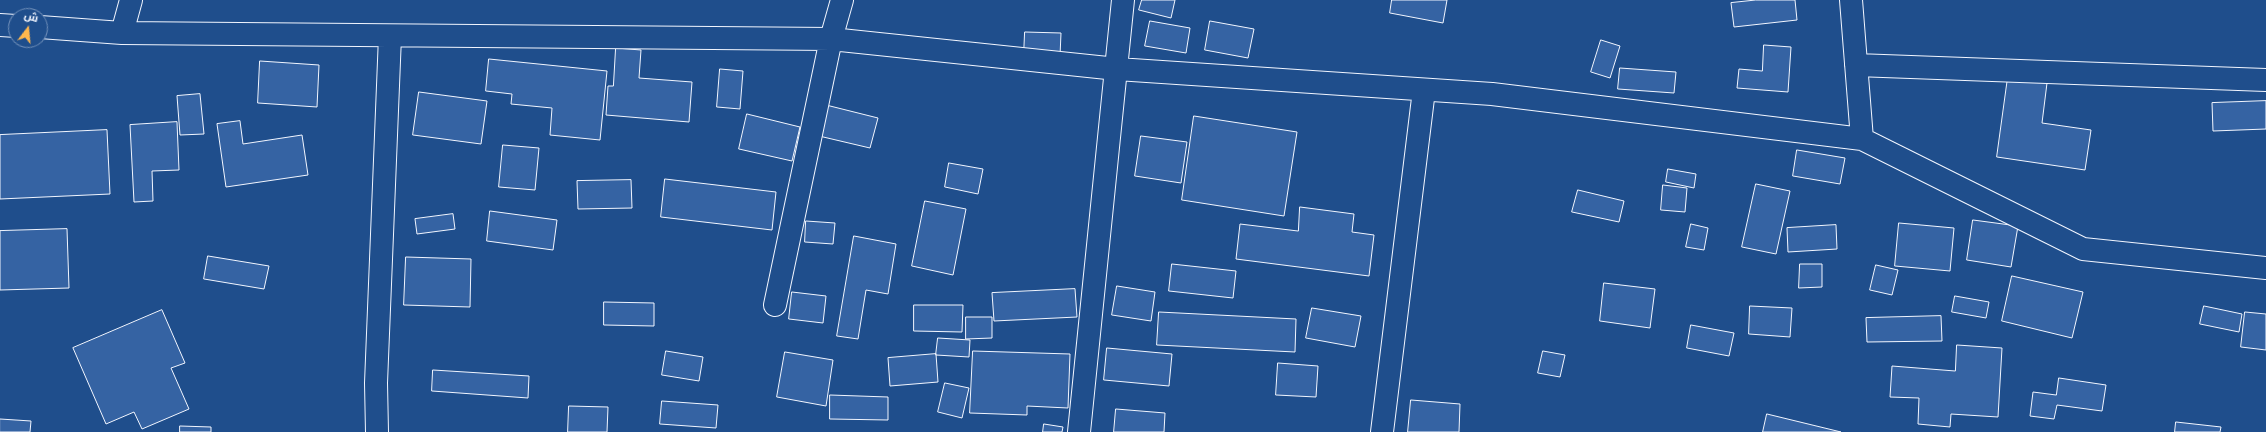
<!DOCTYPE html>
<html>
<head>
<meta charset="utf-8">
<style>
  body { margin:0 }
  #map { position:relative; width:2266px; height:432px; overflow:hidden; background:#1f4e8c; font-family:"Alegreya Sans",Cairo,sans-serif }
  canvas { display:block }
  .north { position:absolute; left:8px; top:8px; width:40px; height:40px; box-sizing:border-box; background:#1f4e8c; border:1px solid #7391ba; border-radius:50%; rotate:16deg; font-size:11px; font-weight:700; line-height:16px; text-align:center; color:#f2f6ff }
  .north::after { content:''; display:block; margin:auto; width:14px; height:18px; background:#ffb74d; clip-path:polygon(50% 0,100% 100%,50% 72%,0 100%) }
</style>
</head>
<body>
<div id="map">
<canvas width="2266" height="432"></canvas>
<div class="north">ش</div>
</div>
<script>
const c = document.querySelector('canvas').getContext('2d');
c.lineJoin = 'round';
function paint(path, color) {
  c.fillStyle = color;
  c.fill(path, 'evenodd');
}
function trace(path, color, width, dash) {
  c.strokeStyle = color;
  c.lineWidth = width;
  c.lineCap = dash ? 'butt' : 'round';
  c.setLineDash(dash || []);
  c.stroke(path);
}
const building = new Path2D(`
  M1142,0H1175L1171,18L1139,10Z
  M1392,0H1447L1443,23L1390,13Z
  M1756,0H1795L1797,20L1734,27L1731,3Z
  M1150,21L1190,28L1186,53L1145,46Z
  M1210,21L1254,29L1248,58L1205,50Z
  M1025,32L1061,33L1060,56L1024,55Z
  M1601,40L1620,46L1610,78L1591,72Z
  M1764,45L1791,47L1788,92L1737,88L1739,69L1762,71Z
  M616,48L641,50L639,78L692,82L689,122L606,115L608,86H613Z
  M489,59L607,71L600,140L550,135L552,108L511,104L512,94L486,91Z
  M260,61L319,65L317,107L258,103Z
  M1620,68L1676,72L1674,93L1618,89Z
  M720,69L743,71L740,109L717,107Z
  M2008,77L2047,83L2042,123L2091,130L2085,170L1997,157Z
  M419,92L487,101L481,144L413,135Z
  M200,94L204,134L180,135L177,96Z
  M2266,101V129L2213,131L2212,103Z
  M826,105L878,118L870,148L819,136Z
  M747,114L800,127L792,161L739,149Z
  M1194,116L1297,132L1284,216L1182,200Z
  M240,121L243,144L302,135L308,175L226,187L217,124Z
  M177,122L179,170L152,171L153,201L134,202L130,125Z
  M107,130L110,194L0,199V135Z
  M1141,136L1187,142L1181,183L1135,176Z
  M503,145L539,148L535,190L499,187Z
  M1797,150L1845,158L1840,184L1793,176Z
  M949,163L983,169L978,194L945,187Z
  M1668,169L1696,174L1694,188L1666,182Z
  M665,179L776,192L772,230L661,217Z
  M631,180L632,208L578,209L577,181Z
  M1756,184L1790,191L1776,254L1742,247Z
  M1663,185L1687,188L1685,212L1661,210Z
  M1578,190L1624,201L1619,222L1572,212Z
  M925,201L966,209L953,275L912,266Z
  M1300,207L1354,214L1352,232L1374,235L1369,276L1236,259L1240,224L1298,231Z
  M490,211L557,220L553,250L487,241Z
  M453,214L455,229L417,234L415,219Z
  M1973,220L2018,226L2011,267L1967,260Z
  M806,221L835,223L833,244L805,242Z
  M1899,223L1954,228L1950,271L1895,266Z
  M1691,224L1708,228L1704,250L1686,247Z
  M1836,225L1837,249L1788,252L1787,228Z
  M67,229L69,288L0,290V231Z
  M854,236L896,244L888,294L866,290L858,339L837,336Z
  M208,256L269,266L264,289L204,279Z
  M406,257L471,259L470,307L404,305Z
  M1172,264L1236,271L1233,298L1169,291Z
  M1800,264H1822V287L1799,288Z
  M1876,265L1898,270L1892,295L1870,290Z
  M2012,276L2083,292L2072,338L2002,321Z
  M1604,283L1655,289L1650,328L1600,321Z
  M1117,286L1155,292L1151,321L1112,315Z
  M1075,289L1077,317L994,321L992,293Z
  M792,292L826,296L823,323L789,319Z
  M1955,296L1989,302L1986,318L1952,312Z
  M604,302L654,303V326L604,325Z
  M914,305H963L962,332L914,331Z
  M1750,306L1792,308L1790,337L1749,334Z
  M2204,306L2242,314L2239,332L2200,324Z
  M1312,308L1361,316L1355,347L1306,338Z
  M162,310L185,363L171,368L189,409L142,429L134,412L106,424L73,348Z
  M1159,312L1296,319L1295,352L1157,345Z
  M2245,312L2266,314V350L2241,347Z
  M1941,316L1942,341L1867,342L1866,318Z
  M966,317H992V338L966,339Z
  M1691,325L1734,333L1729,356L1687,348Z
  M938,338L970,340L969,357L936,355Z
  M1957,345L2002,348L1998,417L1951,414L1950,427L1918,424L1919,398L1890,397L1892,366L1955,371Z
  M1107,348L1172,354L1169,386L1104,380Z
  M666,351L703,357L699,381L662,375Z
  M973,351L1070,354L1068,408L1027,406V415L970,413Z
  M1543,351L1565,355L1560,377L1538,373Z
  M785,352L833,360L826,406L777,397Z
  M936,354L938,382L890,386L888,358Z
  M1278,363L1318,366L1316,397L1276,395Z
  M433,370L529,376L528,398L432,391Z
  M2059,378L2106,385L2102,411L2057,405L2054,419L2030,416L2033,392L2056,395Z
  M945,383L969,388L962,418L938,412Z
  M830,395L888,397V420L830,419Z
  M1411,400L1460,404L1459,432H1408Z
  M662,401L718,405L716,428L660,424Z
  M569,406L608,407L607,432H568Z
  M1116,409L1165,413L1164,432H1114Z
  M1767,414L1841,432H1763Z
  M0,419L31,421L30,432H0Z
  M2176,422L2221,427L2220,432H2175Z
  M1044,424L1063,427L1062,432H1043Z
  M180,426L211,427V432H180Z`);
const street = new Path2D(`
  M0,25L16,26
  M40,27L122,33L831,39L1117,69L1492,94L1862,139L1851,0
  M122,33L131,0
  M1856,65L2266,80
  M1862,139L2083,249L2266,268
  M775,305L831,39L842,0
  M377,432L376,383L390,36
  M1079,432L1123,0
  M1382,432L1424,90`);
paint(building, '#3563a3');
trace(building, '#f2f6ff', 1);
trace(street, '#f2f6ff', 24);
trace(street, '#1f4e8c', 22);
</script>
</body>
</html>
